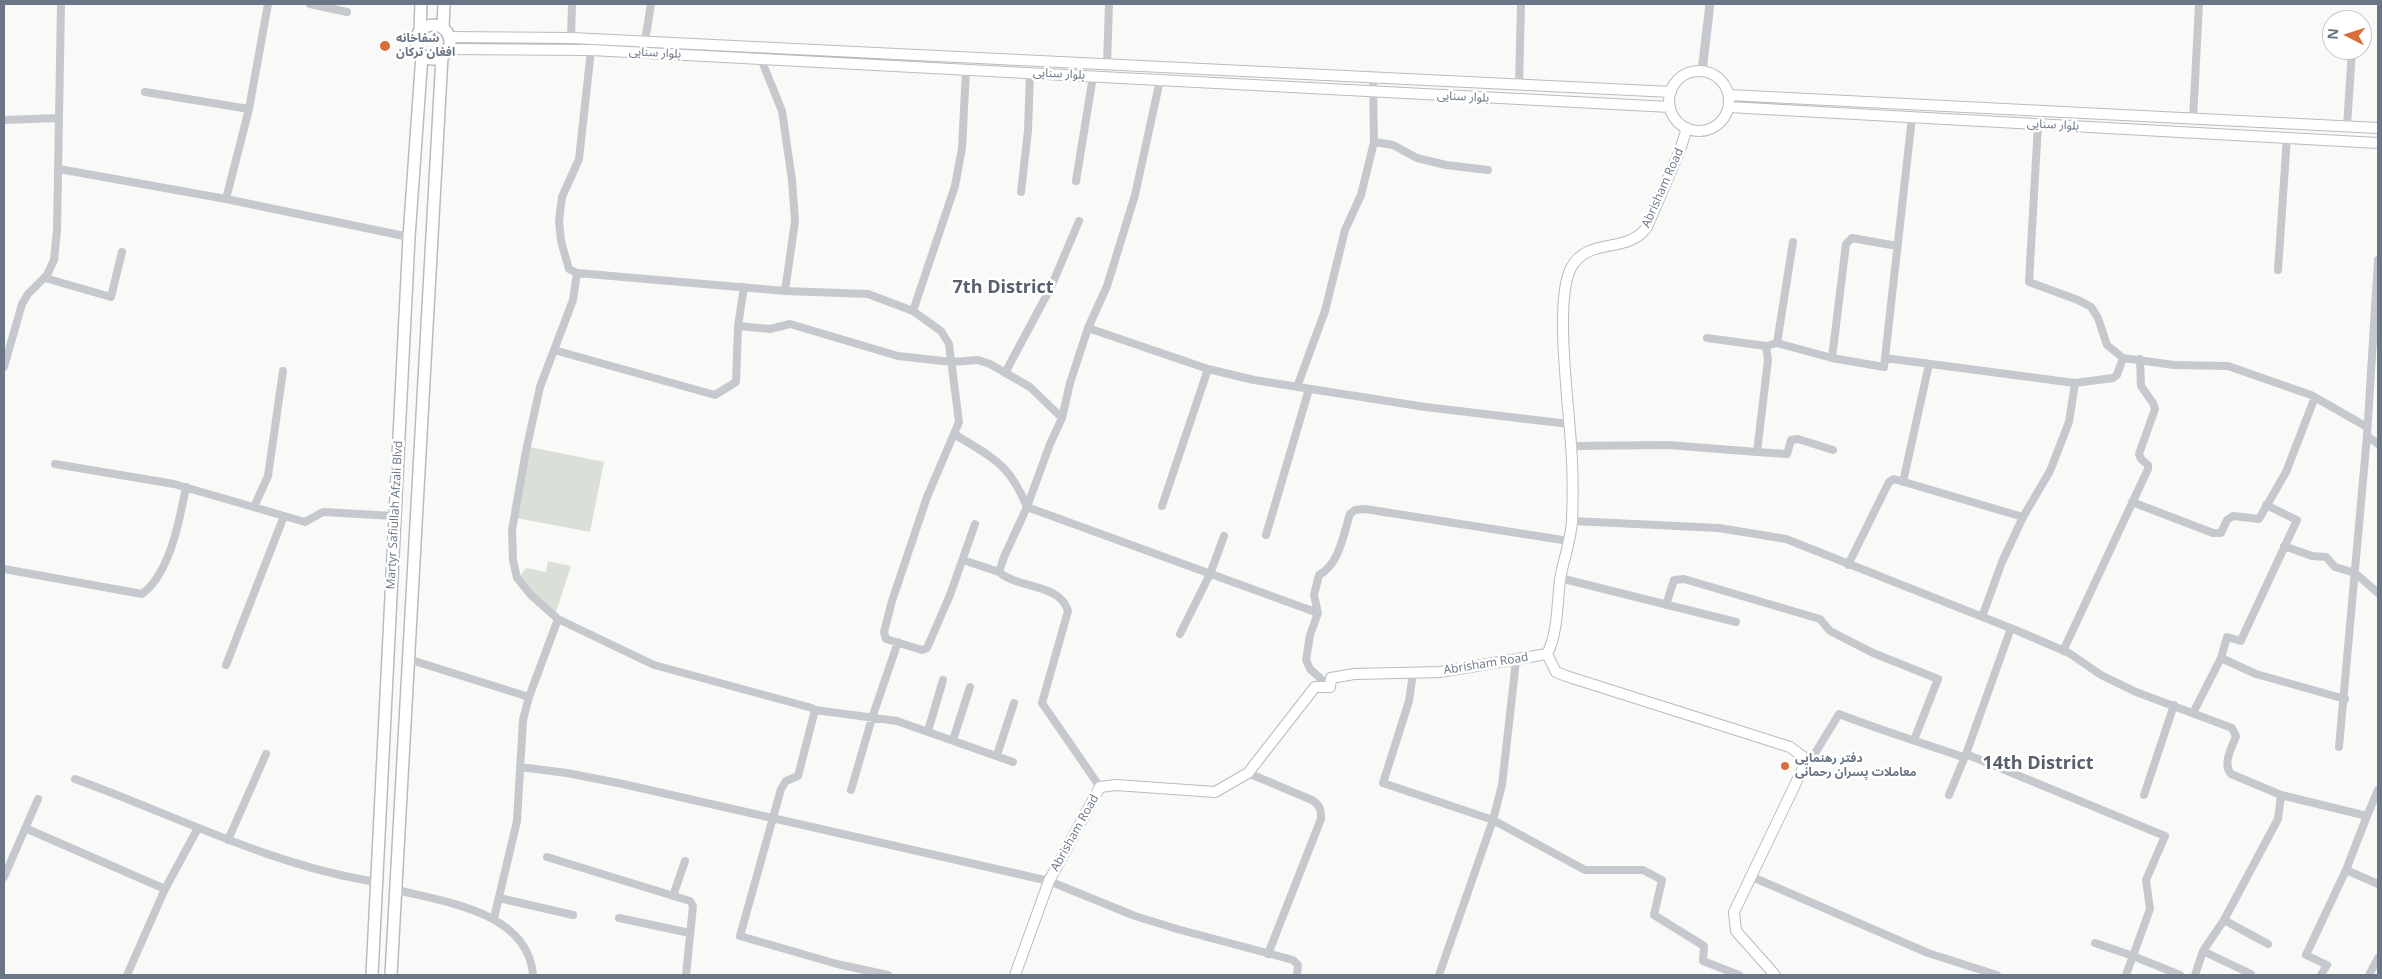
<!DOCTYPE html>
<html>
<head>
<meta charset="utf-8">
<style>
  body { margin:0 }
  #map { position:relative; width:2382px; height:979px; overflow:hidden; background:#f9f9f7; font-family:"Open Sans",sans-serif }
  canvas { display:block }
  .frame { position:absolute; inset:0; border:5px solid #6a7686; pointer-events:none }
  .north { position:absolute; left:2322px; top:10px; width:50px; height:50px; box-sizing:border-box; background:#fff; border:1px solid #c3c8cf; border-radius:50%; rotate:275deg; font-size:14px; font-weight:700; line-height:20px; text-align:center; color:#6a7686 }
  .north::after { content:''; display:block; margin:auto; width:18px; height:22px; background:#d96e37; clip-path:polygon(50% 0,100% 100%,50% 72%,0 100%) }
</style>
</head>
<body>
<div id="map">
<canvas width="2382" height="979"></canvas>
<div class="frame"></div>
<div class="north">N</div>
</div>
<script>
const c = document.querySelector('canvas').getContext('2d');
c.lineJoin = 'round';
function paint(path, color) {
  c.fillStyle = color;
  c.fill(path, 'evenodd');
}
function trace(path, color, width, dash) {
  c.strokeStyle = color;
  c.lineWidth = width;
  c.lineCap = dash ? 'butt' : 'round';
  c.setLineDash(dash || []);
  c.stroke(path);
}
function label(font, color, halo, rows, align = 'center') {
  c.font = font + ' "Open Sans","Noto Sans Arabic",sans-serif';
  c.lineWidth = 5;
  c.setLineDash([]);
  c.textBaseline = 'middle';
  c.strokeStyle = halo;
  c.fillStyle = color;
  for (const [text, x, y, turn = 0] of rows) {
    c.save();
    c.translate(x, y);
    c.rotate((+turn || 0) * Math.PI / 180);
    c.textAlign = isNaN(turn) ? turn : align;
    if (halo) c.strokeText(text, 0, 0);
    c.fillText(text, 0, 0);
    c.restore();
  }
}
const green = new Path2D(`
  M530,447L604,462L590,532L516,518Z
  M548,561L571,566L556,612L533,593L520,576L526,568L546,572Z`);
const minor = new Path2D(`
  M310,4L347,12
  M2353,20L2354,18
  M571,38L572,4
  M645,41L651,4
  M591,50L579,159L562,197L559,221L561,241L569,269L577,273L785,291L868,294L913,311L941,331L949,344L959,422L927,497L892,601L884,632L886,639L922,650L927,648L950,595L975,524
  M761,59L782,111L792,180L795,221L785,291
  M1107,64L1109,4
  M1519,85L1521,4
  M145,92L249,109
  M2193,119L2199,4
  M4,120L58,118
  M2038,124L2029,282L2078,300L2091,307L2098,318L2107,345L2123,358L2174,365L2228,366L2311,395L2367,427
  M2347,127L2352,50
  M1374,142L1393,145L1417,158L1446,165L1488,170
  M59,169L226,199L409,237
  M1076,181L1093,76
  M1021,192L1028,131L1030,73
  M226,199L249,109L268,4
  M2278,270L2287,137
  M577,273L573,300L540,387L526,451L512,530L513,560L517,578L531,595L558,619L654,665L812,708L815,710L897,721L1013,762
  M45,278L111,297L122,252
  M913,311L955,186L962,148L966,70
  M738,326L770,329L790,324L898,356L952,362L978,360L990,364L1030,387L1062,418
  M1088,328L1208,369L1254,380L1425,407L1569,424
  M1707,338L1766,346
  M1777,343L1793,242
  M554,350L715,395L736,382L738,326L744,287
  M1832,358L1846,244L1852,238L1897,246
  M1885,358L2075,383L2113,378L2117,375L2123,358
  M4,367L22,304L28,294L47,275L54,260L57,230L61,4
  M1005,373L1051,287L1079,221
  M1297,387L1325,311L1345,230L1361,195L1374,142L1373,78
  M954,434C993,458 1009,463 1027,507L1318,613
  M2367,436L2378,444
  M1571,446L1668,445L1757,452L1768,360L1766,346L1777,343L1832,358L1884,367L1912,117
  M1757,452L1787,454L1791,440L1798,439L1833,450
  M55,464L174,484L305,522L323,512L395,516
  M1903,482L1929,364
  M2132,502L2213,533H2221L2227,520L2233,516L2259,519L2286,472L2315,397
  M1162,506L1208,369
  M254,507L268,476L283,371
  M1572,521L1719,528L1786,539L2018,631L2069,653L2101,675L2136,692L2232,728L2236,736C2232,748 2222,763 2231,774L2281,795L2367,816L2378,790
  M1266,535L1309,389
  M2284,546L2312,556L2326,557L2335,567L2355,573L2378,593
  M963,560L999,572
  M1848,565L1889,482L1894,479L2023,517
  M4,569L142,594C170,574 180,518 186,487
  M1560,578L1736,622
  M1666,605L1674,580L1684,579L1820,619L1830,631L1873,653L1938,679L1914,740
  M1982,617L2002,562L2023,517L2050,471L2069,422L2075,383
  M1180,634L1210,574L1224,536
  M2063,651L2148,469V465L2141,459L2139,454L2155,409L2153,403L2141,386L2140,359
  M2221,658L2256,674L2345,699
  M408,659L529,697
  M226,665L284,516
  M1413,673L1409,701L1383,783L1493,820L1585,870H1643L1662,880L1654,915L1704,946L1703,961L1739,975
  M1330,687L1310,669L1306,660L1310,635L1318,613L1314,595L1319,575C1340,563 1343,535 1350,514L1355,510L1365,509L1569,541
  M815,710L798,776L786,781L781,789L740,936L837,964L888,975
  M2193,713L2221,658L2227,637L2241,641L2242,638L2297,520L2266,505
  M928,731L943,680
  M953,740L970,687
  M2339,747L2367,436L2378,260
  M1966,754L2165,836L2146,880L2150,909L2126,975
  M997,755L1014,703
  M1802,756L1814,755L1839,714C1880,730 1922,743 1963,757
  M520,767L567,773L623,784L1049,881L1135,916L1177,929L1293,960L1298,965L1297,975
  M1248,773L1312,800C1320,805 1321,809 1321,819L1268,954
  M75,779C175,815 271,866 377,882
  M1100,787L1042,703L1068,611C1060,583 1018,589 999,572L1004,557L1027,507L1050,444L1062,418L1070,383L1088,328L1107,286L1135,195L1160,80
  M851,790L872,718L898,642
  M1949,795L1966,754L2011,628
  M2144,795L2174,705
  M25,828L165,889
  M228,840L266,754
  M547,857L690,901L693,906L686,975
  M2346,870L2378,884
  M1750,876L1928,953L1997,975
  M4,877L38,799
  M397,890C445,902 528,912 533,975
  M673,896L685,861
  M499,898L573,915
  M494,918L517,821L523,720L529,697L558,619
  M619,918L690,933
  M2224,920L2268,944
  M2095,943L2133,956L2180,975
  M2203,951L2251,974
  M127,975L165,889L198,828
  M1439,975L1493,820L1502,785L1516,661
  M2195,975L2203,951L2224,920L2278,819L2281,795
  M2321,975L2327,965L2306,955L2346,870L2367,816
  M2369,975L2378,958`);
const tertiary = new Path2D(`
  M1702,71L1710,4`);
const secondary = new Path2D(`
  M449,37L571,38L1671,92
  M448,49L591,50L1670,107
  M1669 101a30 30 0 1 1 60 0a30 30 0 1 1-60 0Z
  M1729,95L2378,128
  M1729,107L2378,143
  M1547,654L1556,672L1566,676L1790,747L1802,756L1804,766L1734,912L1736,931L1775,975
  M1015,975L1049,881L1100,787L1116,785L1215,792L1248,773L1315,687H1330L1331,678L1354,674L1440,672L1547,654C1558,633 1557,604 1560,580C1563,560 1571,541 1572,521C1573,496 1573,470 1571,445C1569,406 1554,300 1571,268C1588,236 1627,255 1647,227L1680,150L1687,128`);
const primary = new Path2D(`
  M416 42a17 17 0 1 1 34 0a17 17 0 1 1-34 0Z
  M443,28L444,4
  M420,30L421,4
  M372,975L409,237L422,55
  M391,975L442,56`);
const markers = [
  [385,46,6,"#d96e37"],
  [1785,766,5,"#d96e37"]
];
const poiNames = [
  ["شفاخانه",396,39],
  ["افغان ترکان",396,53],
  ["دفتر رهنمایی",1795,759],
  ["معاملات پسران رحمانی",1795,773]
];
const streetNames = [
  ["بلوار سنایی",655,53,3],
  ["بلوار سنایی",1059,74,3],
  ["بلوار سنایی",1463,97,3],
  ["بلوار سنایی",2053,125,3],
  ["Abrisham Road",1663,188,-66],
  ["Martyr Safiullah Afzali Blvd",395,515,-87],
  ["Abrisham Road",1486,664,-9],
  ["Abrisham Road",1075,833,-61]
];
const districtNames = [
  ["7th District",1003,288],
  ["14th District",2038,764]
];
paint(green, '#dae0d8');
trace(secondary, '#b8bbc0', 12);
trace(primary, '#b8bcc0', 14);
trace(minor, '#c5c8cc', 8);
trace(tertiary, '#c5c8cc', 9);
trace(secondary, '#fff', 10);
trace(primary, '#fff', 11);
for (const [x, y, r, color] of markers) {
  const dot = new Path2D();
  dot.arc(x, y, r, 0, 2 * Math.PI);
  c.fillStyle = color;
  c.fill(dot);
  trace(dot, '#fff', 2);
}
label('bold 12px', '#6a7686', '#fff', poiNames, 'left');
label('12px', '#6a7686', '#fff', streetNames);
label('bold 18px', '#57606c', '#fff', districtNames);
</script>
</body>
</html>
